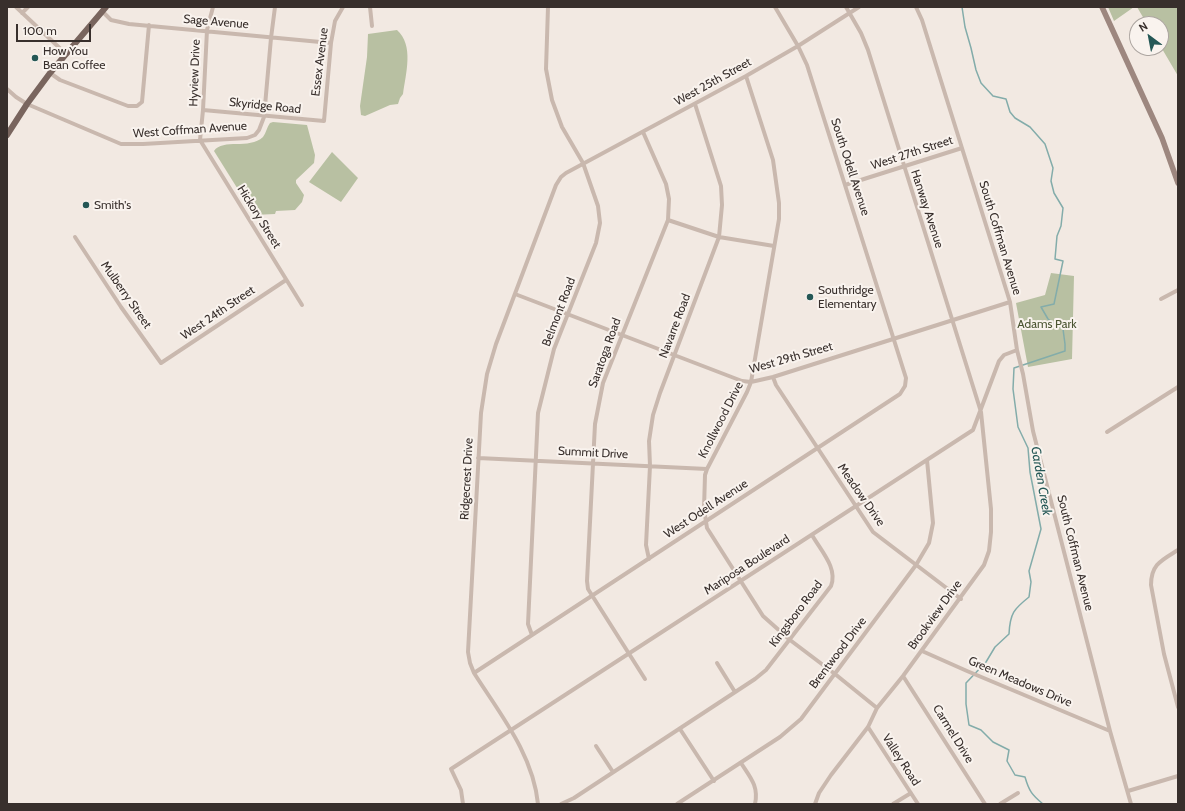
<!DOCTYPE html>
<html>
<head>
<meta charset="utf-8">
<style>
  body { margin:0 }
  #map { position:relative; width:1185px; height:811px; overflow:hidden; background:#f2e9e2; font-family:Cabin,sans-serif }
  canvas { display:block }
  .frame { position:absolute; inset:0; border:8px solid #382f2c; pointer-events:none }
  .north { position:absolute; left:1129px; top:16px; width:40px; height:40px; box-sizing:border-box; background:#f9f3ee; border:1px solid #aca5a0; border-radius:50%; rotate:328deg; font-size:11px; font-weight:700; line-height:16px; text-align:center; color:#382f2c }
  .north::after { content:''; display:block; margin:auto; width:14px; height:18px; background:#245755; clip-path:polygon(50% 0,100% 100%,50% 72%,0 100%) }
  .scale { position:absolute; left:16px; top:24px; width:75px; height:18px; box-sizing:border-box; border:2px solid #382f2c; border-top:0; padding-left:5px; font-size:12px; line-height:14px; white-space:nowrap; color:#382f2c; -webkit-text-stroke:3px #f9f3ee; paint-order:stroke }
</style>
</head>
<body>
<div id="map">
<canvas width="1185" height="811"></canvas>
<div class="frame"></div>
<div class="north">N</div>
<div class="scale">100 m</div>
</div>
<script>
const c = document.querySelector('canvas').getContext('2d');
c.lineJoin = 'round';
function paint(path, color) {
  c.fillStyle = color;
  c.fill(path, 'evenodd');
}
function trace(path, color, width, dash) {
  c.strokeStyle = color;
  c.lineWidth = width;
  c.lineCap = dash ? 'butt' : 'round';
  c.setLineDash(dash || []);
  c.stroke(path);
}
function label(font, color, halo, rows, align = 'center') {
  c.font = font + ' Cabin,sans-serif';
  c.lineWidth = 4;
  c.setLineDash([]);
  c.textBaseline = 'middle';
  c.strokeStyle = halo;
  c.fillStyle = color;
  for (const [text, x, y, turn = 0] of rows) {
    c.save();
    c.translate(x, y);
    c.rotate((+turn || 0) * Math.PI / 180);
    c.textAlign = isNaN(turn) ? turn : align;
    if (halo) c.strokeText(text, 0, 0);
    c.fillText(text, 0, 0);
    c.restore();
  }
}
const green = new Path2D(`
  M1108,7H1134L1114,21Z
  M1137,7H1178V76L1161,47V24H1147Z
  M397,30C414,45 406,73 403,94L400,98L398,104L390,105L365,116L361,115L360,106L367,57L368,34Z
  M273,122L307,125L315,155L314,163L296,180V183L304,195L302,202L295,210L276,211L275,214L254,215L214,151C223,138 249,150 263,137C266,133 267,127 270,123Z
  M332,152L358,178L341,202L309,182Z
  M1051,273L1074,276L1072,359L1028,367L1016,303L1045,295Z`);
const stream = new Path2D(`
  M962,7L965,27L971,48L976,70L981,83L993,96L1006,99L1010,112L1015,118L1030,127L1045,144L1053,168L1051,181L1054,193L1063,208L1061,226L1057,236L1055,259L1063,261L1054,304L1041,307L1048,319L1063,329L1065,344V351L1014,368L1013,389L1018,427L1028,448L1030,472L1041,529L1029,571L1031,582L1029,597C1014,609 1010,613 1009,634L995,647L986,662L966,683V704L969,725L981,730L993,742L1009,750L1007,761L1015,775L1025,777C1029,791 1032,795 1043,804`);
const minor = new Path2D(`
  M16,7L66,54
  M213,7L207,30L203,110L200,140L302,305
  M370,7L372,26
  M916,7L922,20L1010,302L1017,350L1023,374L1033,431L1110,731L1131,804
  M103,12L111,20L129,24L331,43
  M22,13L28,7
  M50,73L60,80L128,106H137L142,102L149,25
  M746,76L773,160L779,203V219L751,382L747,392L707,469L705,475L704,509L707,528L763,616L790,640L835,674L877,708
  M7,89L16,97L27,104L121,144H143L247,138L255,135L259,130L264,117L271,38L275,7
  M203,110L324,121L331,43L335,21L343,7
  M643,132L666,184L669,199L668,220L603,383L595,424L587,581L588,589L645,679
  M845,185L962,148
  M668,220L719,237L774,246
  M75,237L121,307L161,363L286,280
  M515,294L742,381L751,382L773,377L1010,302
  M1161,299L1178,290
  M773,377L776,385L873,532L961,599
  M1107,432L1178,387
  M478,458L707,469
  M1178,550C1162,560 1151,564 1151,585L1164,654L1178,707
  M649,559L646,545L650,466L649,441L653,415L660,393L719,237L722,205L721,186L695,104
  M532,635L528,624L538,413L554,349L596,243L600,223L598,206L583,163L562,127L552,100L546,69L548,7
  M922,651L967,671L1110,731
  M717,663L735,692
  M474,673L900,394L905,386L906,378L807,65L798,46L775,7
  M903,676L985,804
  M868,727L918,804
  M680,729L714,781
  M596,746L613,772
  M741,763C750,777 759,786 755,804
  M1128,791L1178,776
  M463,804L461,790L451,769L973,430L999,361L1004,355L1017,350
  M538,804C533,754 500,714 474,673L470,663L468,652L481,413L487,374L496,344L556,185L561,177L566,173L746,76L798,46L859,7
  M561,804L574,798L755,679L766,670L831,586C838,568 821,551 812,535
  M677,804L780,737L801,719L916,565L929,543L933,523L927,460
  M815,804L819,793L831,775L868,727L877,708L903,676L984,565L989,551L991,532V509L981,412L868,50L861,33L846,7
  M893,804L911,793
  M1000,804L1018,793`);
const secondary = new Path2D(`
  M1102,7L1162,138L1178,183`);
const primary = new Path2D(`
  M7,135L27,104L50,73L106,7`);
const markers = [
  [35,58,4,"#245755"],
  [86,205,4,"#245755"],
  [810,297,4,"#245755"]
];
const streetNames = [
  ["Sage Avenue",216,22,5],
  ["Essex Avenue",320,62,-83],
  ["Hyview Drive",195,73,-88],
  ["West 25th Street",713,82,-29],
  ["Skyridge Road",265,106,6],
  ["West Coffman Avenue",190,130,-4],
  ["West 27th Street",912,153,-18],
  ["South Odell Avenue",850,167,72],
  ["Hanway Avenue",927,209,72],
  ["Hickory Street",259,217,58],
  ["South Coffman Avenue",1000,238,73],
  ["Mulberry Street",126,295,55],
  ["Belmont Road",559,312,-69],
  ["West 24th Street",218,313,-34],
  ["Navarre Road",675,326,-69],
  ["Saratoga Road",605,353,-70],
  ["West 29th Street",791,358,-16],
  ["Knollwood Drive",721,420,-63],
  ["Summit Drive",593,453,3],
  ["Ridgecrest Drive",467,479,-87],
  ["Meadow Drive",861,495,55],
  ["West Odell Avenue",706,509,-33],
  ["South Coffman Avenue",1075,553,76],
  ["Mariposa Boulevard",747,565,-33],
  ["Kingsboro Road",796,614,-53],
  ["Brookview Drive",935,615,-54],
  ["Brentwood Drive",838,653,-53],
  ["Green Meadows Drive",1020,682,23],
  ["Carmel Drive",953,734,58],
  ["Valley Road",901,760,57]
];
const poiNames = [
  ["How You",43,51],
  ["Bean Coffee",43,65],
  ["Smith's",94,205],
  ["Southridge",818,290],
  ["Elementary",818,304]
];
const parkNames = [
  ["Adams Park",1047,324]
];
const waterNames = [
  ["Garden Creek",1041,481,80]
];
paint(green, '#b8c0a2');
trace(stream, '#83acaa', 1.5);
trace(minor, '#c9b8ae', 4);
trace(secondary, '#9d877f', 5.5);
trace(primary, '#79655e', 6);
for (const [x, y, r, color] of markers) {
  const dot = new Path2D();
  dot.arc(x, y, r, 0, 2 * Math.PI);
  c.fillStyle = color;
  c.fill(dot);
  trace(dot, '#f9f3ee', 1.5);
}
label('12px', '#382f2c', '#f9f3ee', streetNames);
label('12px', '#382f2c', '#f9f3ee', poiNames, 'left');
label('12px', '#4b5532', '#f9f3ee', parkNames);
label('italic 13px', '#245755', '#f9f3ee', waterNames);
</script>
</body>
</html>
